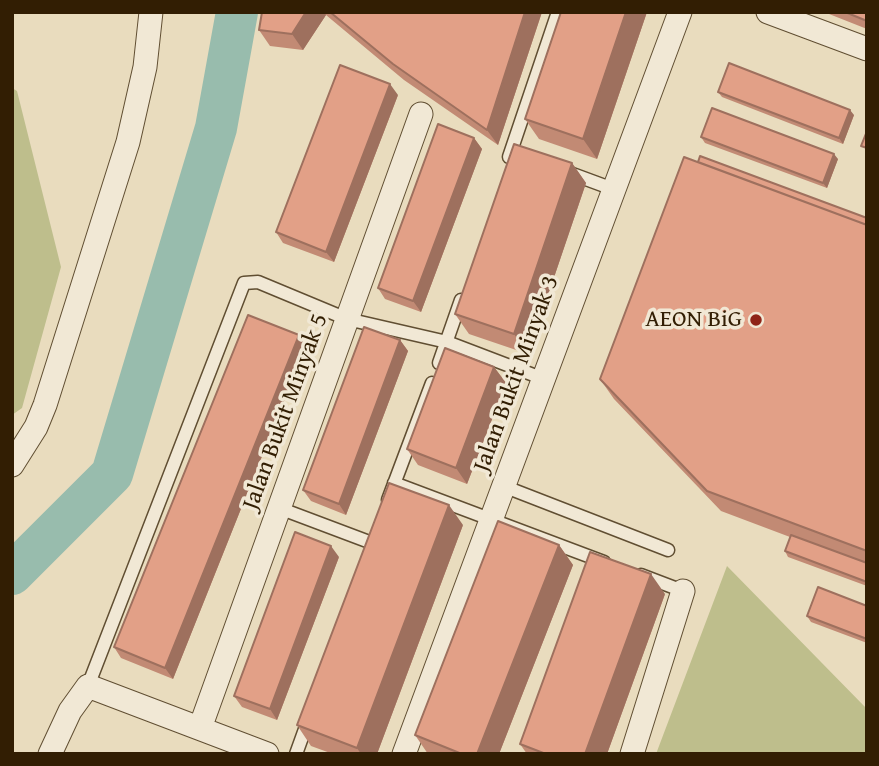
<!DOCTYPE html>
<html>
<head>
<meta charset="utf-8">
<style>
  body { margin:0 }
  #map { position:relative; width:879px; height:766px; overflow:hidden; background:#e9dcbe; font-family:"Gentium Book Plus",serif }
  canvas { display:block }
  .frame { position:absolute; inset:0; border:14px solid #321e03; pointer-events:none }
</style>
</head>
<body>
<div id="map">
<canvas width="879" height="766"></canvas>
<div class="frame"></div>
</div>
<script>
const c = document.querySelector('canvas').getContext('2d');
c.lineJoin = 'round';
function paint(path, color) {
  c.fillStyle = color;
  c.fill(path, 'evenodd');
}
function trace(path, color, width, dash) {
  c.strokeStyle = color;
  c.lineWidth = width;
  c.lineCap = dash ? 'butt' : 'round';
  c.setLineDash(dash || []);
  c.stroke(path);
}
function label(font, color, halo, rows, align = 'center') {
  c.font = font + ' "Gentium Book Plus",serif';
  c.lineWidth = 7;
  c.setLineDash([]);
  c.textBaseline = 'middle';
  c.strokeStyle = halo;
  c.fillStyle = color;
  for (const [text, x, y, turn = 0] of rows) {
    c.save();
    c.translate(x, y);
    c.rotate((+turn || 0) * Math.PI / 180);
    c.textAlign = isNaN(turn) ? turn : align;
    if (halo) c.strokeText(text, 0, 0);
    c.fillText(text, 0, 0);
    c.restore();
  }
}
const green = new Path2D(`
  M12,88L17,91L61,267L22,408L12,415Z
  M727,566L867,709V754H656Z`);
const river = new Path2D(`
  M12,574L112,474L216,128L237,12`);
const lane = new Path2D(`
  M509,157L558,12
  M567,172L613,189
  M439,363L461,300
  M394,483L604,562
  M503,486L668,550
  M388,500L432,383
  M279,508L372,543
  M641,575L683,591
  M88,686L244,283L258,282L347,319L447,342L544,379
  M296,754L309,718`);
const street = new Path2D(`
  M768,12L867,49
  M12,465L36,427L45,405L128,142L145,67L151,12
  M200,728L421,114
  M50,754L70,711L88,686L267,754
  M404,754L680,12
  M632,754L683,591`);
const wall = new Path2D(`
  M262,12H542L498,145L404,80L326,15L303,50L270,46L259,30Z
  M561,12H647L597,159L539,139L525,119Z
  M824,12H867V29Z
  M718,92L854,115L843,144L722,97Z
  M398,95L334,262L283,243L276,232Z
  M701,137L838,159L827,188L705,143Z
  M474,138L482,149L421,312L385,299L378,288Z
  M698,162L867,218V586L788,557L785,551L790,537L721,511L614,399L600,379Z
  M572,163L586,183L528,354L469,334L455,314Z
  M400,340L408,351L346,515L311,501L303,490Z
  M306,346L173,679L121,658L114,647Z
  M494,367L506,383L467,484L418,465L407,449Z
  M463,525L377,754H333L311,746L297,725Z
  M559,545L573,565L499,754H428L415,735Z
  M339,557L277,720L242,707L234,696Z
  M665,594L607,754H527L520,744Z
  M867,606V643L811,622L807,616Z`);
const shadedWall = new Path2D(`
  M306,12H324L326,15L303,50L292,34Z
  M525,12H542L498,145L487,130Z
  M626,12H647L597,159L583,139Z
  M390,84L398,95L334,262L326,252Z
  M850,110L854,115L843,144L839,138Z
  M474,138L482,149L421,312L413,301Z
  M834,154L838,159L827,188L823,183Z
  M572,163L586,183L528,354L514,334Z
  M299,335L306,346L173,679L165,668Z
  M400,340L408,351L346,515L339,504Z
  M494,367L506,383L467,484L456,468Z
  M449,505L463,525L377,754H361L357,748Z
  M559,545L573,565L499,754H477Z
  M331,546L339,557L277,720L270,709Z
  M651,574L665,594L607,754H585Z`);
const building = new Path2D(`
  M262,12H306L292,34L259,30Z
  M330,12H525L487,130L393,64Z
  M561,12H626L583,139L525,119Z
  M845,12H867V21Z
  M729,63L850,110L839,138L718,92Z
  M340,65L390,84L326,252L276,232Z
  M712,108L834,154L823,183L701,137Z
  M438,124L474,138L413,301L378,288Z
  M867,131V148L861,146Z
  M514,144L572,163L514,334L455,314Z
  M700,156L867,218V225L698,162Z
  M684,157L867,225V551L707,491L600,379Z
  M248,315L299,335L165,668L114,647Z
  M364,327L400,340L339,504L303,490Z
  M445,348L494,367L456,468L407,449Z
  M389,483L449,505L357,748L297,725Z
  M498,521L559,545L477,754H462L415,735Z
  M295,532L331,546L270,709L234,696Z
  M791,535L867,563V582L785,551Z
  M590,552L651,574L585,754H546L520,744Z
  M818,587L867,606V639L807,616Z`);
const markers = [
  [756,320,7,"#8f2418"]
];
const poiNames = [
  ["AEON BiG",742,320]
];
const streetNames = [
  ["Jalan Bukit Minyak 3",517,374,-70],
  ["Jalan Bukit Minyak 5",286,412,-70]
];
paint(green, '#bebe8c');
trace(river, '#98bcad', 42);
trace(lane, '#604e32', 15);
trace(street, '#604e32', 25);
trace(lane, '#f1e8d5', 12);
trace(street, '#f1e8d5', 23);
paint(wall, '#c28a74');
paint(shadedWall, '#9e705e');
paint(building, '#e2a087');
trace(building, '#9e705e', 2);
for (const [x, y, r, color] of markers) {
  const dot = new Path2D();
  dot.arc(x, y, r, 0, 2 * Math.PI);
  c.fillStyle = color;
  c.fill(dot);
  trace(dot, '#f1e8d5', 2.5);
}
label('24px', '#321e03', '#f1e8d5', poiNames, 'right');
label('24px', '#321e03', '#f1e8d5', streetNames);
</script>
</body>
</html>
